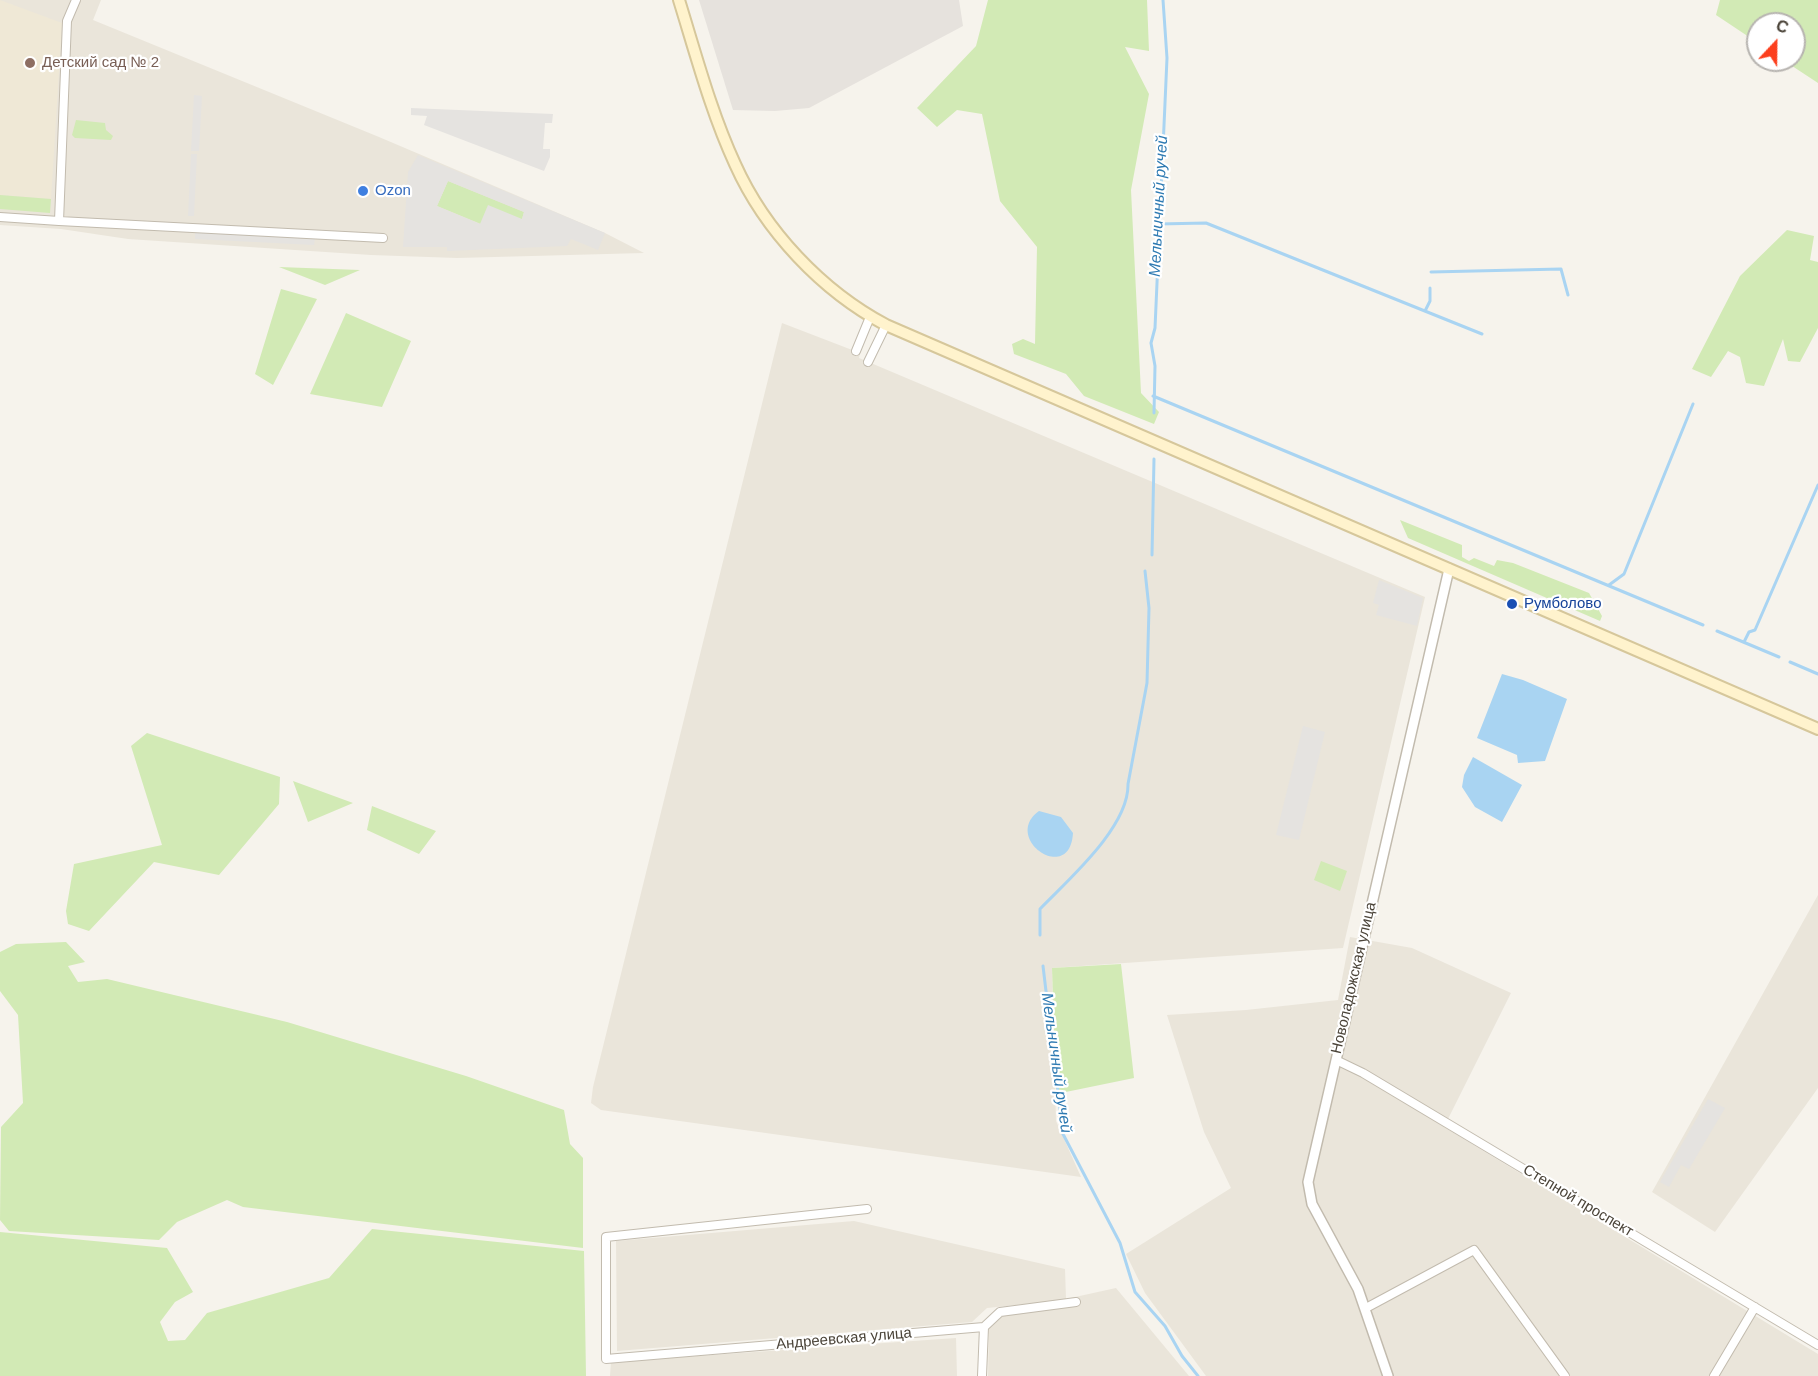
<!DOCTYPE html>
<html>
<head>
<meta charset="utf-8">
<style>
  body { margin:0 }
  #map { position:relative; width:1818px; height:1376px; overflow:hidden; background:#f6f3ec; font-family:Helvetica,sans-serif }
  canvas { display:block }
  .north { position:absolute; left:1746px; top:12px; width:60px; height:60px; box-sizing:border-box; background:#fff; border:2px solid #b7b4b0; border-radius:50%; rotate:22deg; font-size:16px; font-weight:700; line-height:24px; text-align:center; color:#4b4439 }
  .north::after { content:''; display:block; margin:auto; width:21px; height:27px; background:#fc3f1d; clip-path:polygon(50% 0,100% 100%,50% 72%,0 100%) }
</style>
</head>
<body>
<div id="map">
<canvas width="1818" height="1376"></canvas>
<div class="north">С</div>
</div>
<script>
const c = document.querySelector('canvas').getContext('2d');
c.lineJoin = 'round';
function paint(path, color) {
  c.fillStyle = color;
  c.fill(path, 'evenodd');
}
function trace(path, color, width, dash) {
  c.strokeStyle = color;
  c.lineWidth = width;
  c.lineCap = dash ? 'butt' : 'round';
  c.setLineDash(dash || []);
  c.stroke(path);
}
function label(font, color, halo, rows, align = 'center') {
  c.font = font + ' Helvetica,sans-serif';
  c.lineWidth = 4.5;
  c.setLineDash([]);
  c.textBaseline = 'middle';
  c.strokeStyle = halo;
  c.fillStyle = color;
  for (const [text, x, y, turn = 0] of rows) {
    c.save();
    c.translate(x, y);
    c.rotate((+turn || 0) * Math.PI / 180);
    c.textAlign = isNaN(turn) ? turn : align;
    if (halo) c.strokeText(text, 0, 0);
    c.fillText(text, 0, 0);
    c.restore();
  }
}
const residential = new Path2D(`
  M0,0H101L93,20L379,137L605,233L644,253L457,258L371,255L128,239L61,229L0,225Z
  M782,323L860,353L859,358L1425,597L1343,948L1052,968L1056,1121L1081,1177L601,1110L591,1103L593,1087Z
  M1818,895V1088L1715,1232L1652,1192Z
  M1350,937L1412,948L1511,993L1444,1127L1818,1354V1376H1206L1145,1293L1126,1254L1231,1188L1204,1132L1167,1015L1246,1010L1338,1000Z
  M854,1221L1065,1269L1066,1299L1116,1288L1189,1376H988L989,1329L1000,1312L1055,1301L987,1308L972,1322L617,1351L616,1241Z
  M956,1338L957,1376H610L611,1362Z`);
const industrial = new Path2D(`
  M699,0H959L963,26L809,108L775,111L733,110Z`);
const education = new Path2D(`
  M0,0L62,23L51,199L0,195Z`);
const green = new Path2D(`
  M988,0H1147L1149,51L1125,47L1149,94L1131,190L1141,393L1159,412L1154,424L1084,396L1066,374L1014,354L1012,344L1023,339L1035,344L1037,247L1000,201L982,114L957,110L937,127L917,108L976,46Z
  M1720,0H1818V83L1783,60H1794V24H1758V43L1716,15Z
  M76,120L105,123L106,130L113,136L111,140L75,138L72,135Z
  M448,181L524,212L522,219L481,224L437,206Z
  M0,195L51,199L50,213L0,209Z
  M1787,230L1814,236L1810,260L1818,262V328L1800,362L1788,361L1783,339L1764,386L1746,383L1740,357L1728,351L1711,377L1692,369L1740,276Z
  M279,267L360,270L325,285Z
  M281,289L317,299L273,385L255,374Z
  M346,313L411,341L382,407L310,394Z
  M1400,520L1462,545V557L1469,561L1474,558L1494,566L1497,560L1513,563L1589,593L1602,616L1600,621L1408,538Z
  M147,733L280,777L279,804L219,875L154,862L89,931L68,924L66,911L74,864L162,845L131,746Z
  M293,781L353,803L308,822Z
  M372,806L436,831L419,854L367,830Z
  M1321,861L1347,871L1340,891L1314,880Z
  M66,942L85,962L68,966L78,982L107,979L287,1022L466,1076L564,1110L570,1144L583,1158V1248L243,1207L227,1200L177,1222L159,1240L9,1231L0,1220L1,1127L23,1103L18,1015L0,991V952L16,944Z
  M1121,964L1134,1078L1056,1094L1052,968Z
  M372,1229L584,1251L586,1376H0V1232L167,1248L193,1292L175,1302L160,1322L168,1341L185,1340L207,1313L329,1278Z`);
const parking = new Path2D(`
  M194,95L202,96L199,151H191Z
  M411,108L553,114L552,123H545L543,149H550V157L544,171L424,125L427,116L411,115Z
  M191,154H197L194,216H188Z
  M418,155L605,233L598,250L571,239L567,246L447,251V247H403L408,172ZM448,181L524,212L522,219L488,205L480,224L437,206Z
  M195,232L315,238L314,245L195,239Z
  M1379,580L1423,598L1417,626L1376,615L1379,605L1373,603Z
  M1303,726L1325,732L1299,840L1276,835Z
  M1708,1099L1725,1108L1689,1169L1681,1165L1669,1187L1660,1182Z`);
const water = new Path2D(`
  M1502,674L1523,680L1567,699L1545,761L1518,763L1517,755L1477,738Z
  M1473,757L1522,785L1502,822L1475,807L1462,787L1464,775Z
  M1039,811L1061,817L1073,833C1070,886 1001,838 1039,811Z`);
const stream = new Path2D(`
  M1158,224L1206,223L1482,334
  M1431,272L1561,269L1568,295
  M1425,311L1430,301V288
  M1153,396L1703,625
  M1154,413L1155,366L1151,343L1155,328L1167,58L1163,0
  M1152,555L1154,459
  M1609,585L1624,574L1693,404
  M1717,631L1779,657
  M1744,642L1749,632L1755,630L1818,485
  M1790,662L1818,674
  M1040,935V909C1069,879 1129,827 1128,784L1147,683L1149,608L1145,571
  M1043,966L1063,1134L1120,1243L1135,1292L1165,1326L1182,1356L1198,1376`);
const minor = new Path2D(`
  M76,0L67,21L59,221L383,238
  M0,217L59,221
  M856,351L870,317
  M868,362L886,325
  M1336,1060L1363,1073L1818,1345
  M867,1209L606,1237V1359L984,1327L1000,1312L1076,1302
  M1366,1308L1474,1250L1565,1376
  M982,1376L984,1327
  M1714,1376L1755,1307`);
const tertiary = new Path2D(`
  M1388,1376L1358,1289L1312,1204L1308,1182L1449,569`);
const secondary = new Path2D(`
  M679,0C696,55 711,112 735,164C765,231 822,291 886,325L1818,729`);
const markers = [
  [30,63,6,"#8d6e63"],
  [363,191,6,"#3f7fe0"],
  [1512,604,6,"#1a4fb4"]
];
const educationNames = [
  ["Детский сад № 2",42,63]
];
const shopNames = [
  ["Ozon",375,191]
];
const transitNames = [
  ["Румболово",1524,604]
];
const streetNames = [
  ["Новоладожская улица",1354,978,-77],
  ["Степной проспект",1578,1201,31],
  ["Андреевская улица",844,1339,-5]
];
const waterNames = [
  ["Мельничный ручей",1159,206,-87],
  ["Мельничный ручей",1056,1063,82]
];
paint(residential, '#eae5da');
paint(industrial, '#e6e2dd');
paint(education, '#efe8d6');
paint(green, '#d2eab5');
paint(parking, '#e5e3e0');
paint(water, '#a9d4f2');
trace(stream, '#a9d4f2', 3);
trace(minor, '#c2bbae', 10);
trace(tertiary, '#c2bbae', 12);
trace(secondary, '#d6c79b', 14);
trace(minor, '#fff', 8);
trace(tertiary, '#fff', 9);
trace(secondary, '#fff3cd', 10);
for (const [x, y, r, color] of markers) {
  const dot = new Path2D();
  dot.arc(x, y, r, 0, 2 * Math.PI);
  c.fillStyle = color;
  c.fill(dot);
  trace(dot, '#fff', 2);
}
label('15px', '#785e54', '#fff', educationNames, 'left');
label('15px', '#366cbe', '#fff', shopNames, 'left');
label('15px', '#164399', '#fff', transitNames, 'left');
label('15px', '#4b4439', '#fff', streetNames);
label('italic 16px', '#2e7ab2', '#fff', waterNames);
</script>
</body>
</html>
